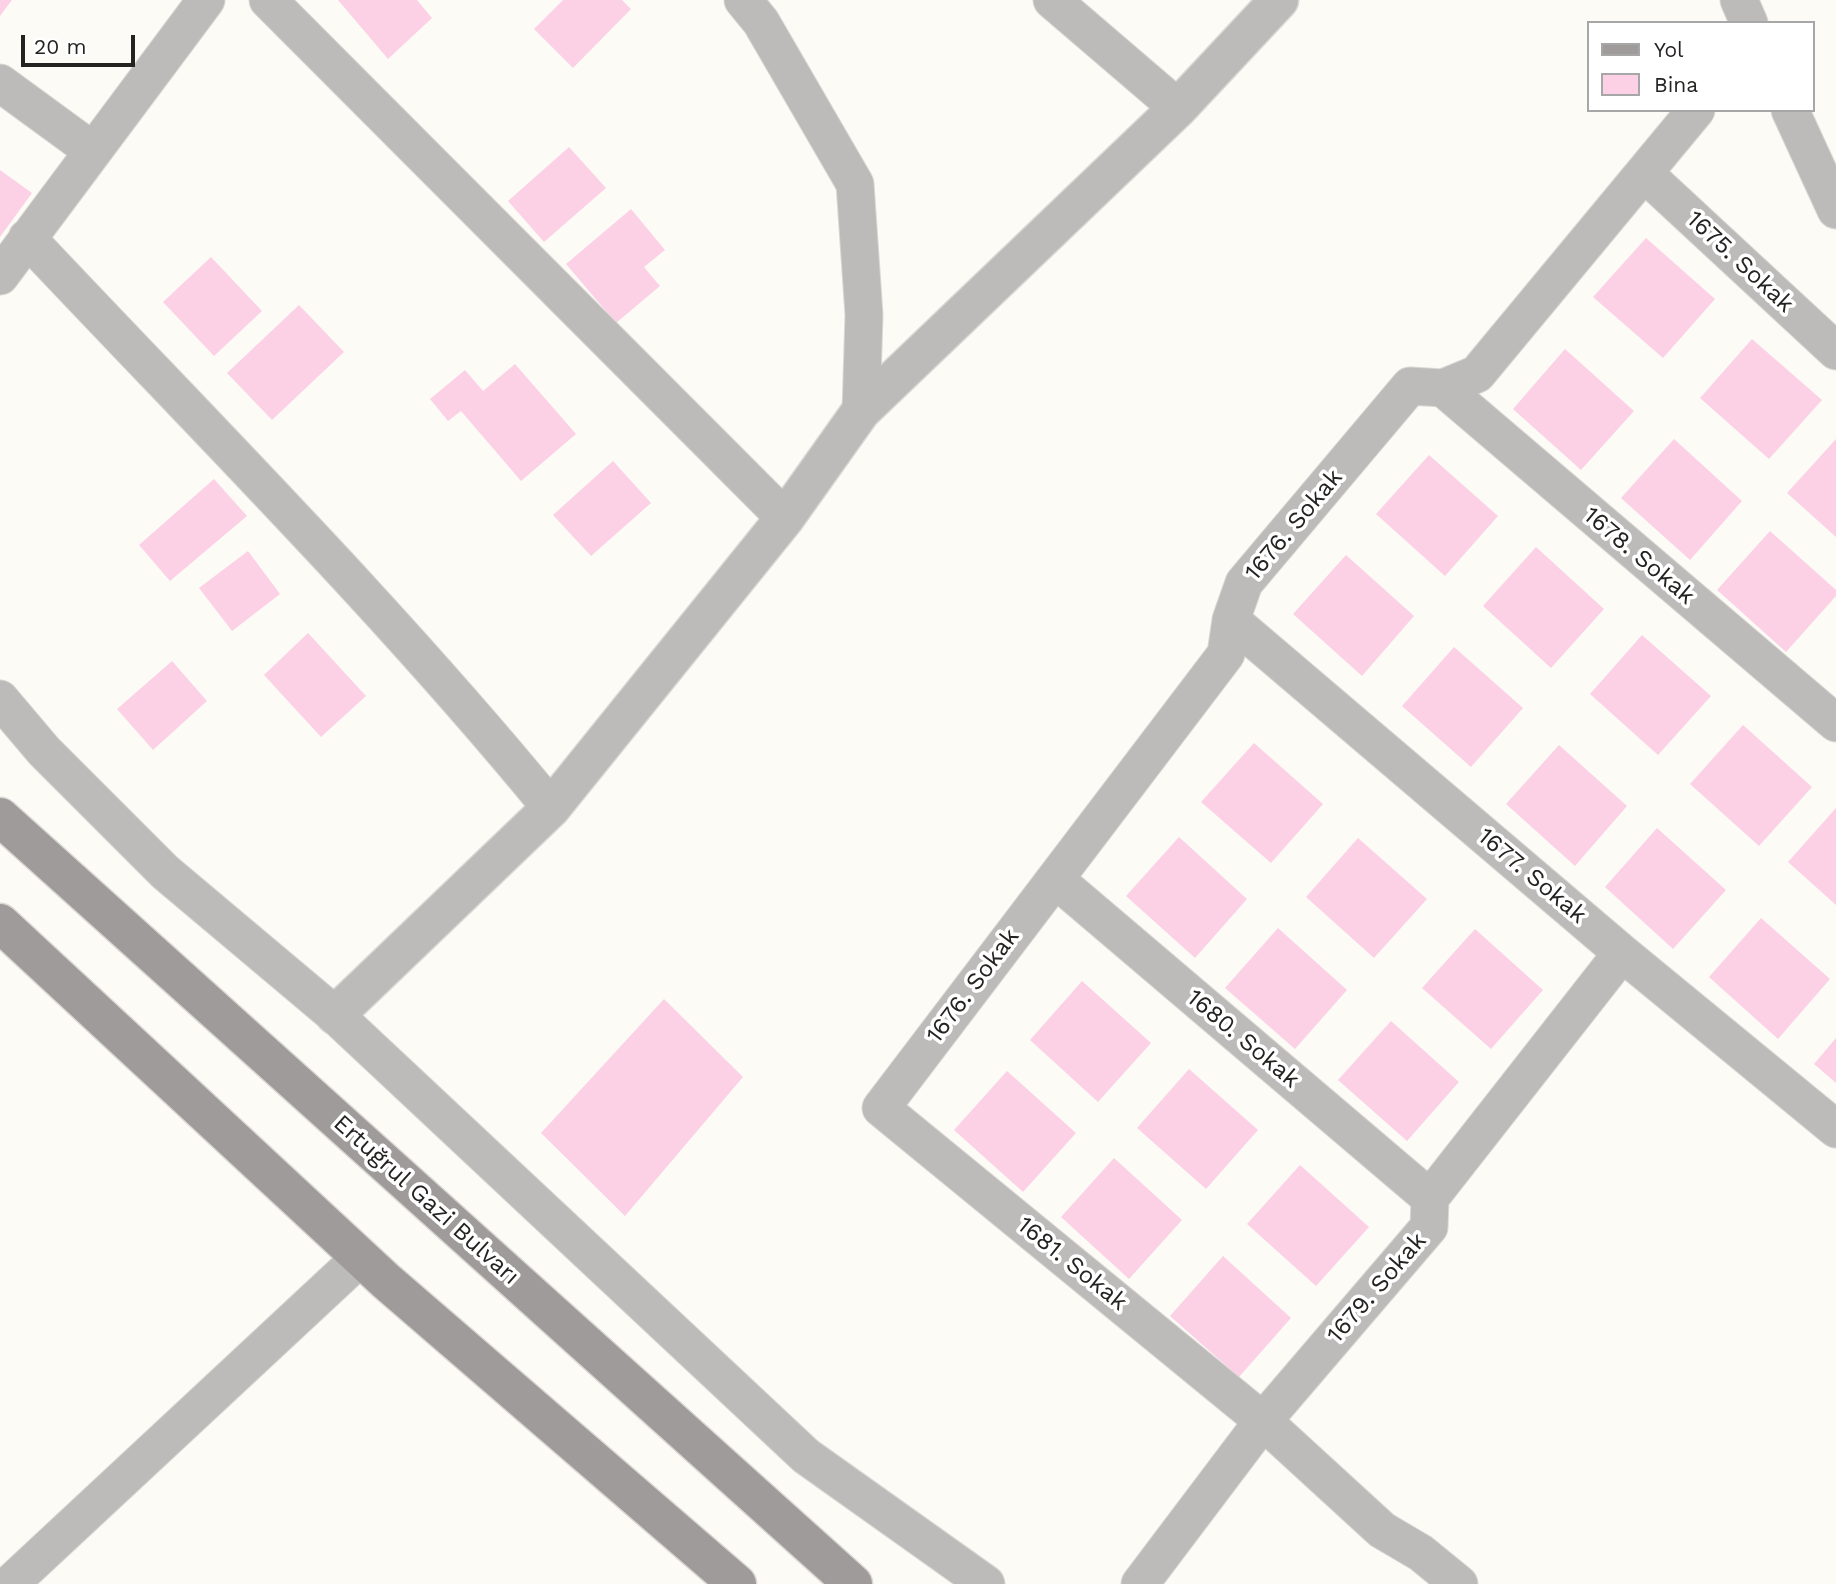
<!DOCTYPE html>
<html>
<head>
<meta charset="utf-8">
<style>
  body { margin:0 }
  #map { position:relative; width:1836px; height:1584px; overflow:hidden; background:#fcfbf6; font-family:"Work Sans",sans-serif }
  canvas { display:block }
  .legend { position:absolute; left:1587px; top:21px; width:228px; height:91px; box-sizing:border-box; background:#fff; border:2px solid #a7a7a7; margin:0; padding:9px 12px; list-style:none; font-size:21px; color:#242322 }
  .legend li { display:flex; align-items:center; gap:14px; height:35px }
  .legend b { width:35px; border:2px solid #a7a7a7 }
  .scale { position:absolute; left:21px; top:35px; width:114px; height:32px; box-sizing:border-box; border:4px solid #242322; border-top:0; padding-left:9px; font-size:21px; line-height:24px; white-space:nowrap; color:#242322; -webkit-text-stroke:5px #fff; paint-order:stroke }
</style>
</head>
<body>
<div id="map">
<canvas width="1836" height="1584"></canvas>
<ul class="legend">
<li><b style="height:9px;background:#9f9b9a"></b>Yol</li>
<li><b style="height:19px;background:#fcd1e6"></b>Bina</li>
</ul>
<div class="scale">20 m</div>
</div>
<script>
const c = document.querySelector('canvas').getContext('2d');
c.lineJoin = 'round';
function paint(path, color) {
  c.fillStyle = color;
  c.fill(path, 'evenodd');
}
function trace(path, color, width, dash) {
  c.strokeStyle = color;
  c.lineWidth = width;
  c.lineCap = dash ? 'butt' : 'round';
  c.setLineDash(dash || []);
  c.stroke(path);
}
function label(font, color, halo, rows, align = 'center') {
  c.font = font + ' "Work Sans",sans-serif';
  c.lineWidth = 7;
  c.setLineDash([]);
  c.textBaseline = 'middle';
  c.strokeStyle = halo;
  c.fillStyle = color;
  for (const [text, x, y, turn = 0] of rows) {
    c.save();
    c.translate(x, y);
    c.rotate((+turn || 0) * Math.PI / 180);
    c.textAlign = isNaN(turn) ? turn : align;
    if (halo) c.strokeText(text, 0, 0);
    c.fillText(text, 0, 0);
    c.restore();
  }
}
const building = new Path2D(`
  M0,0H12L0,16Z
  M338,0H417L432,18L388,59Z
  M563,0H622L631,9L573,68L534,29Z
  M569,147L606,188L544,242L508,201Z
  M0,170L32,193L0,237Z
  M631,209L665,250L644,267L660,286L616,323L566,264Z
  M1646,238L1715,299L1663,358L1593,297Z
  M211,257L262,311L214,356L163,302Z
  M299,305L344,352L272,420L227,373Z
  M1752,339L1822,400L1769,459L1700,398Z
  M1565,349L1634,411L1581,470L1513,409Z
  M515,364L576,434L521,481L461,411L448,421L430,399L465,370L483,391Z
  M1674,439L1742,501L1690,560L1621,498Z
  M1836,439V537L1787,493Z
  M1429,455L1498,516L1445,576L1376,514Z
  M613,461L651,503L591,556L553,515Z
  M214,479L247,516L170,581L139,545Z
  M1770,531L1836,590V596L1786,652L1717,590Z
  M1536,547L1604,609L1551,668L1483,606Z
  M248,551L280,594L232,631L199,588Z
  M1346,555L1414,616L1362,676L1293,614Z
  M308,633L366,696L321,737L264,675Z
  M1642,635L1711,696L1658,755L1590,694Z
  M1454,647L1523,708L1471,767L1402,706Z
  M172,661L207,701L153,750L117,709Z
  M1743,725L1812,787L1759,846L1690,784Z
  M1254,743L1323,804L1271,863L1201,802Z
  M1559,745L1627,806L1575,866L1506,804Z
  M1836,808V905L1788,862Z
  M1657,828L1726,890L1673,949L1605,887Z
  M1179,837L1247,899L1195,958L1126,896Z
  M1358,838L1427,899L1374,958L1306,897Z
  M1761,918L1830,979L1778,1039L1709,977Z
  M1278,928L1347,990L1295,1049L1225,988Z
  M1475,929L1543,990L1491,1049L1422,988Z
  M1082,981L1151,1043L1098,1102L1030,1040Z
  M664,999L743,1077L625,1216L541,1133Z
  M1391,1021L1459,1082L1407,1141L1338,1080Z
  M1836,1038V1083L1814,1064Z
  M1189,1069L1258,1130L1206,1189L1137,1128Z
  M1007,1071L1076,1133L1023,1192L954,1130Z
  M1114,1158L1182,1220L1129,1279L1061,1217Z
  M1300,1165L1369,1227L1316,1286L1247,1224Z
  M1223,1256L1291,1318L1239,1377L1170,1316Z`);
const minor = new Path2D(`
  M268,0L785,518
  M743,0L761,22L855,184L864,315L861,411
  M1052,0L1178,108
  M1739,0L1749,23
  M0,83L93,151
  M1790,110L1836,210
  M1644,173L1836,351
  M27,238C204,426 387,608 551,808
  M0,276L206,0
  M1443,388L1836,723
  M1231,620L1622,953L1836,1129
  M0,699L44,751L165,872L335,1015L806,1456L986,1584
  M1055,879L1430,1198
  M10,1584L360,1258
  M1140,1584L1263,1421L1429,1227L1430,1198L1622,953
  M1459,1584L1421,1553L1382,1530L1263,1421L881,1108L1226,654L1231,620L1244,583L1410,386L1443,388L1477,374L1696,110`);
const tertiary = new Path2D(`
  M335,1015L551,808L785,518L861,411L1178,108L1279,0`);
const secondary = new Path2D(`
  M0,817L853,1584
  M0,923L386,1281L737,1584`);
const streetNames = [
  ["1675. Sokak",1740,262,43],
  ["1676. Sokak",1294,525,-50],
  ["1678. Sokak",1639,556,40],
  ["1677. Sokak",1532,876,40],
  ["1676. Sokak",973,986,-53],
  ["1680. Sokak",1243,1039,40],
  ["Ertuğrul Gazi Bulvarı",426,1200,42],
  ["1681. Sokak",1072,1264,39],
  ["1679. Sokak",1377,1288,-49]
];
paint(building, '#fcd1e6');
trace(minor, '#d9d8d4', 39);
trace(tertiary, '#d9d8d4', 41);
trace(secondary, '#d9d8d4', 41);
trace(minor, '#bdbaba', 37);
trace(tertiary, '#bdbaba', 38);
trace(secondary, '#9f9b9a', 38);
label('24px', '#242322', '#fff', streetNames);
</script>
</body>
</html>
